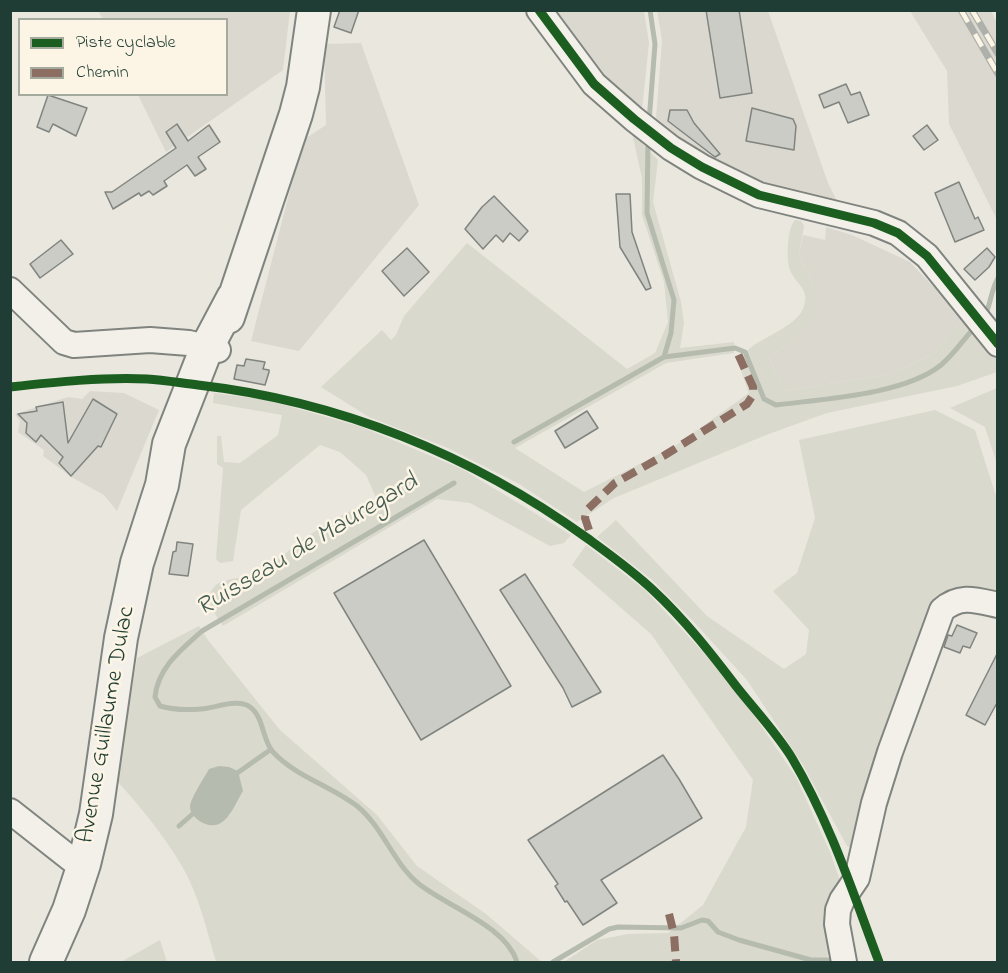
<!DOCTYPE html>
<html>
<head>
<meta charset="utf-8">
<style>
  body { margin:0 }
  #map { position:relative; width:1008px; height:973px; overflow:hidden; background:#eae7df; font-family:"Indie Flower",sans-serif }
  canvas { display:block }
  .frame { position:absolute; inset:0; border:12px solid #1f3d34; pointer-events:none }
  .legend { position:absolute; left:18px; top:18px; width:210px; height:78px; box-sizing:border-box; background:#fcf5e5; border:2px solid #a4ab9e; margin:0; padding:8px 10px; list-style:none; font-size:18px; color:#1f3d34 }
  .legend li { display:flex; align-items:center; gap:12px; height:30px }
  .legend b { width:30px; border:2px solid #a4ab9e }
</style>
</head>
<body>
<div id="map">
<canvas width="1008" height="973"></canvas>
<div class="frame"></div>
<ul class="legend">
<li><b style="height:8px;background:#1b5e20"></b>Piste cyclable</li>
<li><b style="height:8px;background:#8d6e63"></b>Chemin</li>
</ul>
</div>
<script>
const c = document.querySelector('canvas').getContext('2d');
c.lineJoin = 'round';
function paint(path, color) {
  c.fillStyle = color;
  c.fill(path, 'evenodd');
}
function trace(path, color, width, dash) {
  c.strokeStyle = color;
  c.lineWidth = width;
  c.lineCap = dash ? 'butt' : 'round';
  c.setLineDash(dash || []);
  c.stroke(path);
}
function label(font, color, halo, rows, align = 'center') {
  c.font = font + ' "Indie Flower",sans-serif';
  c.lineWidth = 5;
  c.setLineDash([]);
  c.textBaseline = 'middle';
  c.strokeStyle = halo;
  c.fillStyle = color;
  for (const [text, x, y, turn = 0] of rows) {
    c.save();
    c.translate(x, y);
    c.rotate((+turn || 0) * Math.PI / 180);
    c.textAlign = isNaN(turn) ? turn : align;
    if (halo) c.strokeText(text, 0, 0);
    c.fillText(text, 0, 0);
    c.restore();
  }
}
const built = new Path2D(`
  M98,11H290L283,70L166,152L138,95L226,94V20L103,19Z
  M557,11H644L649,43L642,110L605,77Z
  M657,11H768L828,183L837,201L751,183L703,156L656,118L662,40Z
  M910,11H991L997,23V220L949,124L947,71Z
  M361,43L419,205L299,351L251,341L303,140L326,125L324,44Z
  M826,227L852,235L910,262L963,318L933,354L890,374L785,391L769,358L805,329L813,286L799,255L803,235L825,240Z
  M90,391L124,393L159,410L117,511L104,495L73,478L43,456L44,450L18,432L20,421L15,414L68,397L82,399Z`);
const green = new Path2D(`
  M632,133L658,160L653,202L681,302L684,323L680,348L734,342V353L666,363L515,448L584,492L675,446L749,393L738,362C742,358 746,352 750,348C765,336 799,325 804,306C810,288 795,284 790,270C786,259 787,228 795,220L801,221L804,226L799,255L813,286L814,312L805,329L769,358L785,391L890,374L933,354L963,318L998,361L997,372L957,386L827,413L766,435L614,498L577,522L519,484L448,448L369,417L321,387L382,330L391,340L396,335L404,316L467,243L627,369L655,353L668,322L664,282L642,215V178Z
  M997,388V464L985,427L950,408Z
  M214,393L267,400L362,427L462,469L571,535L564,543L550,546L470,503L437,499L223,626C216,615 202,598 215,586C222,578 250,578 262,571C278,562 291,547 306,537C321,527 338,518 354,509L363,517L378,502L366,475L340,452L320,445L241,510L233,561L220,563L216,559L223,468L217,464V436H221L224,462L240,463L278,435L282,415L213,403Z
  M935,410L975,430L997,499V601L953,594L855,849L847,846L803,765L747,680L692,620L651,579L597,537L616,520L707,616L784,669L806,654L809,630L773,591L797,573L815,518L799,440Z
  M586,545L645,590L703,652L751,711L796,777L830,852L843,889L831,910L827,962H564L597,940L628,934L668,933L703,905L746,827L753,780L651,634L572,565Z
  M199,626L208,640L280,730L377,815L417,866L486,914L542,962H216C207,931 199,895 182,866C164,836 141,807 117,781L137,658Z
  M160,940L167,962H121Z`);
const water = new Path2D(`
  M219,766L229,767L238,771L243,791C233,807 225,835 201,822C196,819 190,813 190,807C190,799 204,778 209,769Z`);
const stream = new Path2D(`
  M649,122L655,44L650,10
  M985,316C991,303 991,290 998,278
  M664,357L735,348L745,352L764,399L776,405C822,399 904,395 941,365C953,355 964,339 975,327
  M514,442L664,357L671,333L674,300L647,213L648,140
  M454,483L202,631C182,649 158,667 155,697L160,706C173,710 188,710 201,709C216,708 237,698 250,707C264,717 262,740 273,752C295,776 331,786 357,806C383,827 393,863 419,884C448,907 506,926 517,962
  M233,776L270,750
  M179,826L196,811
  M553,962L609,929L618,927L681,928L702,920L708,921L718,932L739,940L811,960H832`);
const building = new Path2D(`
  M340,10H359L351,33L334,27Z
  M706,10H739L752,93L720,98Z
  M846,84L851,95L860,92L869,115L848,123L839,102L824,108L819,95Z
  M48,95L87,108L76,136L53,124L49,132L37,127Z
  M752,108L793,119L796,126L794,150L746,141Z
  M670,110H687L694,123L720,154L715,157L668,121Z
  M177,124L188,141L209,125L220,142L198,157L206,169L195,176L187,165L164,181L167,186L153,195L149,191L141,196L139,193L113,209L105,192H112L176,148L166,132Z
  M927,125L938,140L924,150L913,136Z
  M959,182L975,219L978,217L984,230L955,242L935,193Z
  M616,194H630L632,232L651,288L646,290L620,247Z
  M494,196L528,231L519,241L510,233L503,242L496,235L483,249L465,229L482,207Z
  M61,240L73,254L40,278L30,264Z
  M407,248L429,272L404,296L382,271Z
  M987,248L995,257L989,267L975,280L964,269Z
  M246,359L265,362L263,369L269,370V372L265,385L234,379L237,365L244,366Z
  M93,399L117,414L101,447L98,446L71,476L59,463L63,457L41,435L36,442L26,433L27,423L18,414L37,411L36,407L63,402L68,443Z
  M587,411L598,428L565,448L555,431Z
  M424,540L511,686L421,740L334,593Z
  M177,542L193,544L188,576L169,574L173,552L176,551Z
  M525,574L601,692L572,707L563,688L500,590Z
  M957,625L977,633L970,648L963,646L960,653L944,647L948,635L952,636Z
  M998,652V701L985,725L966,715Z
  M663,755L679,779L702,818L601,880L617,903L583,925L567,901L565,902L555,886L558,884L528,840Z`);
const minor = new Path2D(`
  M539,10L594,84L634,119L671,148L702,167L759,195L874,223L898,233L927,256L998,344
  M10,290L64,342L74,345L150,340L189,343L218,350
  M10,811L71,859L84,864
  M844,962L837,924L838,910L842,900L857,878L874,803L890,752L942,610C960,594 976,600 998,605`);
const major = new Path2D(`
  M228,317L296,114L303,87L314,10
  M46,962L69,910L84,864L96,814L121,638L137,563L162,485L169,444L207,347L233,298`);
const rail = new Path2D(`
  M961,10L998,74
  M972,10L998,54`);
const quiet = new Path2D(`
  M589,530L585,518L586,511L615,483L665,455L747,404L753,395V387L738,354
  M669,914L674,934L676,962`);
const cycleway = new Path2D(`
  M539,10L594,84L634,119L671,148L702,167L759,195L874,223L898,233L927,256L998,344
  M10,387C56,382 102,377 147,379C164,380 181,383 198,385C339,401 472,455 587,538C609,554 633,571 654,591C685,620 710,652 736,686C754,709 776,732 792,758C830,822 853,893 879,962`);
const streetNames = [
  ["Avenue Guillaume Dulac",108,725,-80]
];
const waterNames = [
  ["Ruisseau de Mauregard",308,547,-31]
];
paint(built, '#dbd9cf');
paint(green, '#dad9cd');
paint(water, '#b6bbaf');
trace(stream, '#b6bbaf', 5);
paint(building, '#ccccc6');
trace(building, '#80847f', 1.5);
trace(minor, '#80847f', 28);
trace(major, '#80847f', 36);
trace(minor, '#f3f0ea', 24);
trace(major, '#f3f0ea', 32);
trace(rail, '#aeb1ab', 7);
trace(rail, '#fcf5e5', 4.5, [14]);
trace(quiet, '#8d6e63', 8, [15, 8]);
trace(cycleway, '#1b5e20', 9);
label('24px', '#1f3d34', '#fcf5e5', streetNames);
label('italic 26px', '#455d53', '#fcf5e5', waterNames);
</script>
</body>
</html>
